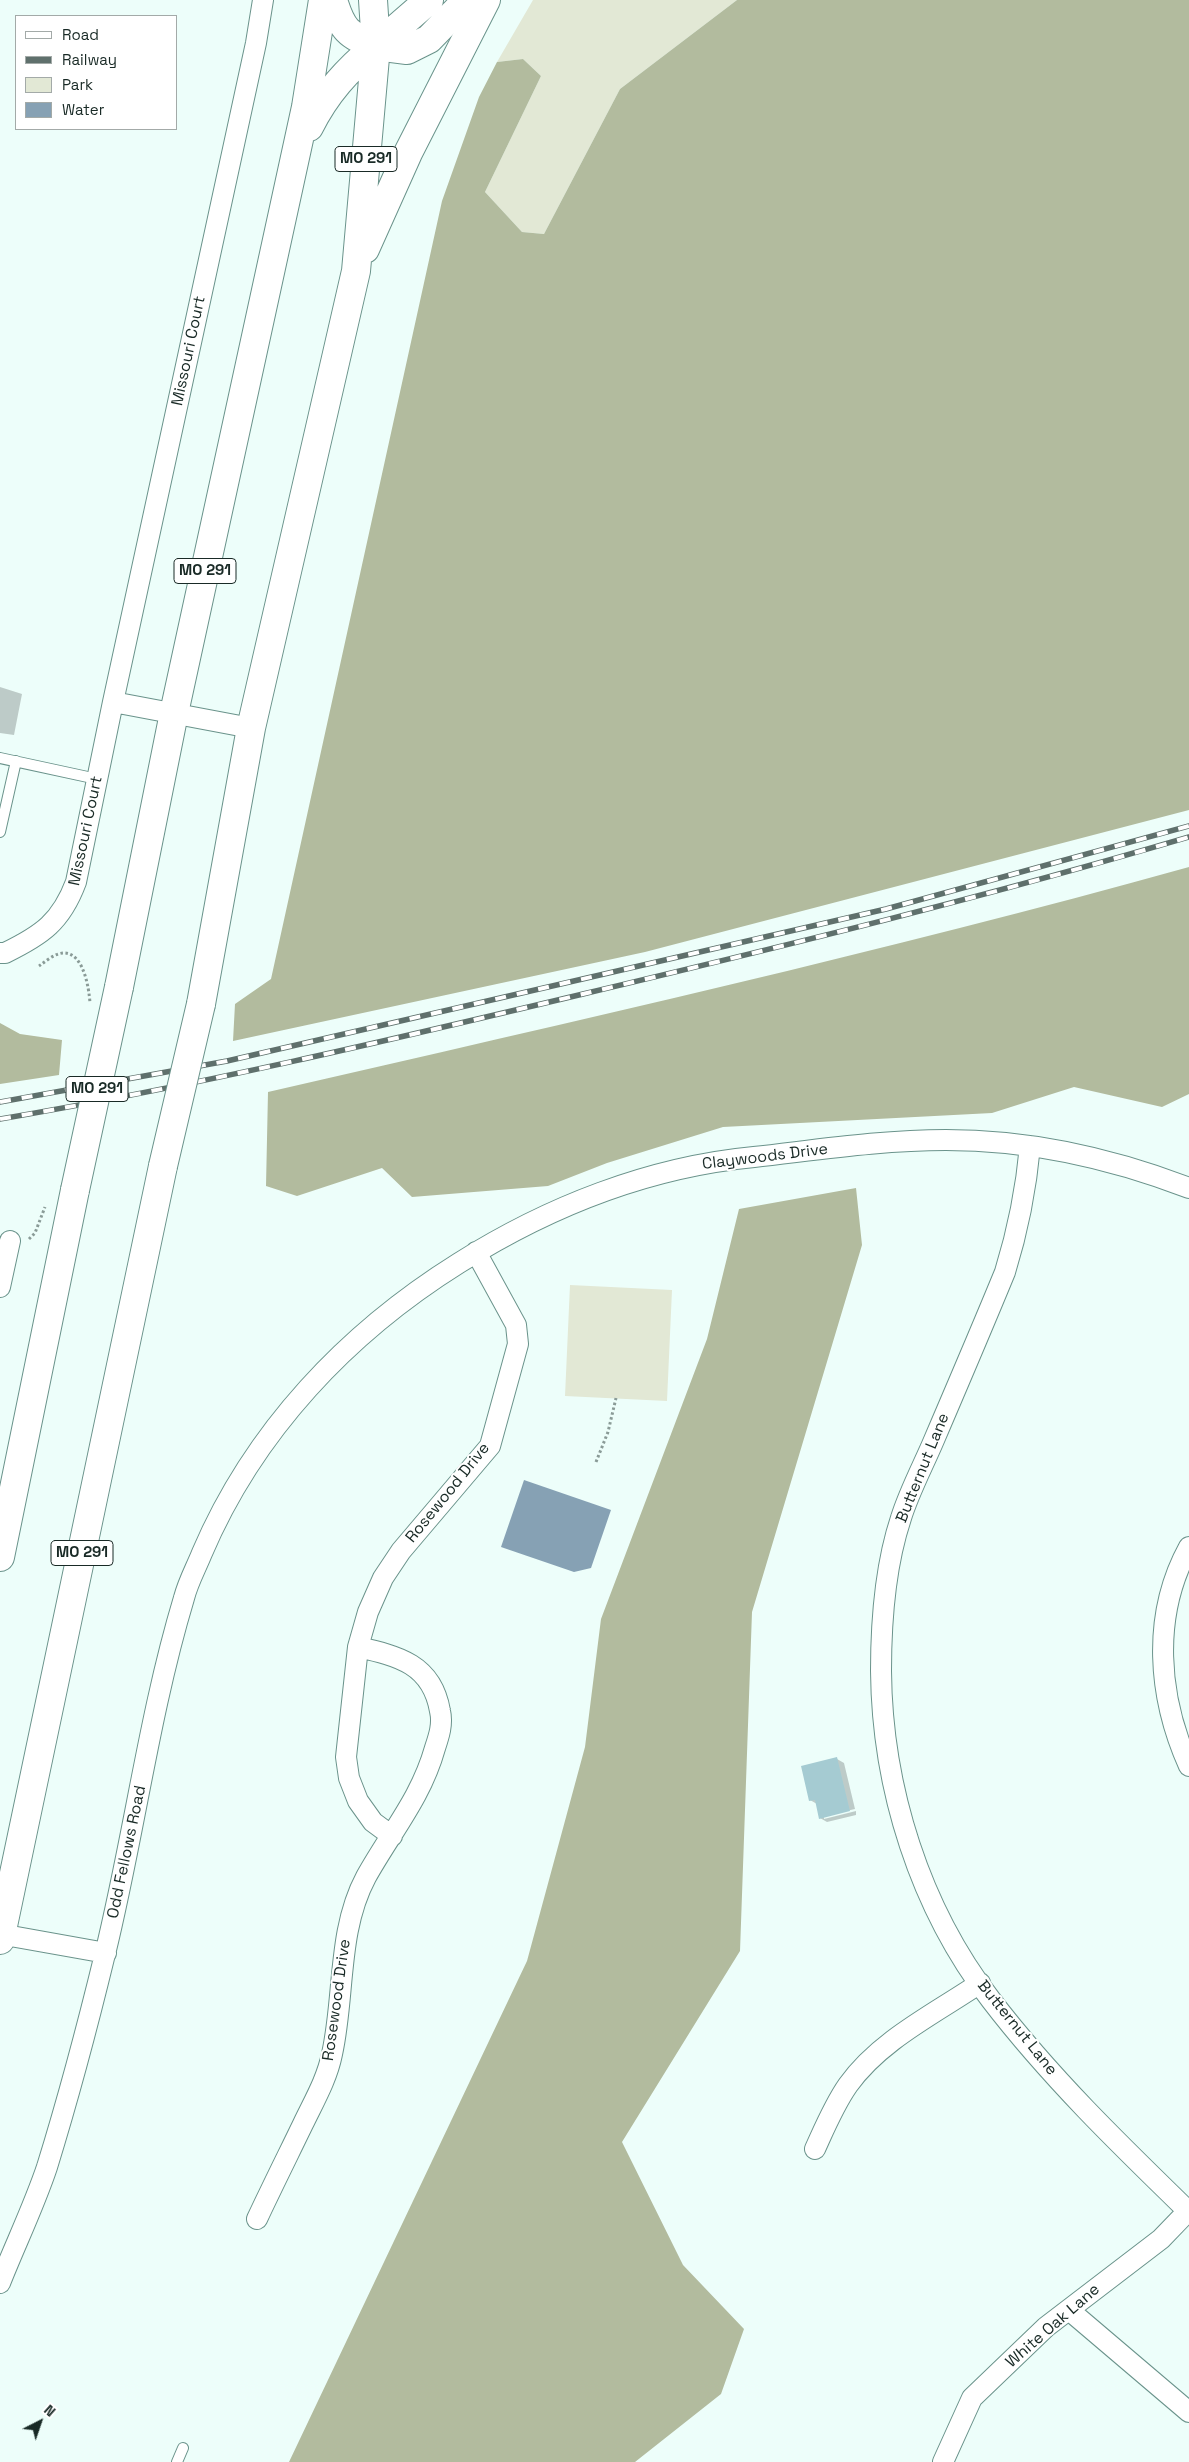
<!DOCTYPE html>
<html>
<head>
<meta charset="utf-8">
<style>
  body { margin:0 }
  #map { position:relative; width:1189px; height:2462px; overflow:hidden; background:#edfefa; font-family:"Space Grotesk",sans-serif }
  canvas { display:block }
  .legend { position:absolute; left:15px; top:15px; width:162px; height:115px; box-sizing:border-box; background:#fff; border:1px solid #a3aaa8; margin:0; padding:6px 9px; list-style:none; font-size:15px; color:#192a26 }
  .legend li { display:flex; align-items:center; gap:10px; height:25px }
  .legend b { width:25px; border:1px solid #a3aaa8 }
  .north { position:absolute; left:15px; top:2397px; width:50px; height:50px; -webkit-text-stroke:4px #fff; paint-order:stroke; rotate:41deg; font-size:14px; font-weight:700; line-height:20px; text-align:center; color:#192a26 }
  .north::after { content:''; display:block; margin:auto; width:18px; height:22px; background:#192a26; clip-path:polygon(50% 0,100% 100%,50% 72%,0 100%) }
</style>
</head>
<body>
<div id="map">
<canvas width="1189" height="2462"></canvas>
<ul class="legend">
<li><b style="height:6px;background:#fff"></b>Road</li>
<li><b style="height:6px;background:#5f706c"></b>Railway</li>
<li><b style="height:14px;background:#e2e8d5"></b>Park</li>
<li><b style="height:14px;background:#86a1b4"></b>Water</li>
</ul>
<div class="north">N</div>
</div>
<script>
const c = document.querySelector('canvas').getContext('2d');
c.lineJoin = 'round';
function paint(path, color) {
  c.fillStyle = color;
  c.fill(path, 'evenodd');
}
function trace(path, color, width, dash) {
  c.strokeStyle = color;
  c.lineWidth = width;
  c.lineCap = dash ? 'butt' : 'round';
  c.setLineDash(dash || []);
  c.stroke(path);
}
function label(font, color, halo, rows, align = 'center') {
  c.font = font + ' "Space Grotesk",sans-serif';
  c.lineWidth = 4;
  c.setLineDash([]);
  c.textBaseline = 'middle';
  c.strokeStyle = halo;
  c.fillStyle = color;
  for (const [text, x, y, turn = 0] of rows) {
    c.save();
    c.translate(x, y);
    c.rotate((+turn || 0) * Math.PI / 180);
    c.textAlign = isNaN(turn) ? turn : align;
    if (halo) c.strokeText(text, 0, 0);
    c.fillText(text, 0, 0);
    c.restore();
  }
}
const green = new Path2D(`
  M533,0H737L620,89L544,234L522,232L485,192L541,76L523,59L497,62Z
  M570,1285L672,1290L667,1401L565,1396Z`);
const forest = new Path2D(`
  M737,0H1189V810L645,952L233,1041L235,1004L271,979L442,201L479,97L497,62L523,59L541,76L485,192L522,232L544,234L620,89Z
  M1189,867V1094L1162,1107L1074,1087L992,1113L723,1127L607,1163L548,1186L412,1197L382,1168L297,1196L266,1186L268,1092C576,1021 884,952 1189,867Z
  M0,1023L20,1034L62,1040L59,1075L0,1084Z
  M856,1188L862,1245L752,1612L740,1951L622,2142L683,2265L744,2329L721,2394L635,2462H289L527,1961L585,1747L601,1619L707,1339L739,1209Z`);
const water = new Path2D(`
  M524,1480L611,1510L591,1568L574,1572L501,1547Z`);
const shadow = new Path2D(`
  M0,687L22,694L14,735L0,733Z
  M837,1759L844,1763L855,1809L824,1816V1819L856,1811V1815L827,1822L820,1818L817,1804L810,1800Z`);
const building = new Path2D(`
  M837,1757L850,1811L819,1819L815,1800L809,1801L801,1766Z`);
const path = new Path2D(`
  M39,966C46,961 55,953 64,953C84,953 89,989 90,1003
  M29,1239L35,1233L45,1207
  M596,1462L608,1432L616,1398`);
const service = new Path2D(`
  M0,758L97,779
  M0,832L16,761
  M177,2462L183,2448`);
const minor = new Path2D(`
  M113,702L251,728
  M0,953H5C42,935 61,922 76,882L113,702L256,43L263,0
  M1030,1146C1026,1190 1018,1230 1005,1272C982,1328 958,1384 934,1440C923,1466 909,1492 901,1518C885,1566 881,1621 881,1671C882,1788 920,1908 991,2000C1050,2077 1119,2144 1188,2211
  M0,1287L10,1241
  M1189,1547C1151,1616 1158,1697 1189,1766
  M392,1836L373,1822L358,1801L349,1778L346,1757L358,1647L368,1612L383,1578L401,1551L490,1446L518,1344L516,1325L476,1252
  M0,1934L106,1953
  M815,2149C825,2127 834,2105 848,2085C880,2040 936,2013 980,1983
  M257,2219C272,2187 288,2155 303,2124C314,2101 327,2079 332,2054C345,1996 337,1931 366,1877C391,1832 421,1798 435,1748C439,1736 443,1724 440,1711C432,1664 398,1656 358,1647
  M0,2283C15,2245 34,2206 47,2167C68,2099 88,2024 105,1954C134,1836 149,1714 184,1598C188,1582 196,1568 202,1553C254,1431 347,1333 459,1263C548,1207 649,1167 754,1157C817,1150 882,1140 946,1140C1030,1140 1111,1158 1189,1188
  M1069,2310L1189,2412
  M943,2462L972,2398L1046,2327L1161,2239L1189,2210`);
const secondary = new Path2D(`
  M376,46L407,50L429,39L467,0
  M376,46L429,0`);
const trunk = new Path2D(`
  M333,0C342,30 348,35 376,46
  M309,127C326,93 347,70 376,46
  M365,249L408,153L486,0
  M119,987L174,713L306,107L323,0
  M201,1004L251,728L356,271L376,46L373,0
  M0,1557L75,1190
  M0,1940L163,1166`);
const rail = new Path2D(`
  M0,1102L227,1061L886,909L1189,826
  M0,1119C196,1086 390,1040 583,994C785,946 989,896 1189,837`);
const trunkBridge = new Path2D(`
  M163,1166L201,1004
  M75,1190L119,987`);
const shields = [
  [366,159,62],
  [205,571,62],
  [97,1089,62],
  [82,1553,62]
];
const shieldNames = [
  ["MO 291",366,159],
  ["MO 291",205,571],
  ["MO 291",97,1089],
  ["MO 291",82,1553]
];
const streetNames = [
  ["Missouri Court",189,351,-78],
  ["Missouri Court",86,831,-78],
  ["Claywoods Drive",765,1157,-7],
  ["Butternut Lane",923,1468,-68],
  ["Rosewood Drive",448,1493,-51],
  ["Odd Fellows Road",127,1852,-78],
  ["Rosewood Drive",337,2000,-82],
  ["Butternut Lane",1017,2028,51],
  ["White Oak Lane",1053,2326,-41]
];
paint(green, '#e2e8d5');
paint(forest, '#b2bb9e');
paint(water, '#86a1b4');
paint(shadow, '#0003');
paint(building, '#a5cbd2');
trace(service, '#6a938b', 12);
trace(minor, '#6a938b', 22);
trace(secondary, '#6a938b', 30);
trace(trunk, '#6a938b', 30);
trace(path, '#8a9b97', 3, [2.5, 2.5]);
trace(service, '#fff', 10);
trace(minor, '#fff', 20);
trace(secondary, '#fff', 28);
trace(trunk, '#fff', 28);
trace(rail, '#5f706c', 5.5);
trace(rail, '#fff', 4, [11]);
trace(trunkBridge, '#6a938b', 30, []);
trace(trunkBridge, '#fff', 28);
for (const [x, y, w] of shields) {
  const box = new Path2D();
  box.roundRect(x - w / 2, y - 12.5, w, 25, 4);
  c.fillStyle = '#fff';
  c.fill(box);
  trace(box, '#192a26', 1);
}
label('bold 15px', '#192a26', null, shieldNames);
label('16px', '#192a26', '#fff', streetNames);
</script>
</body>
</html>
